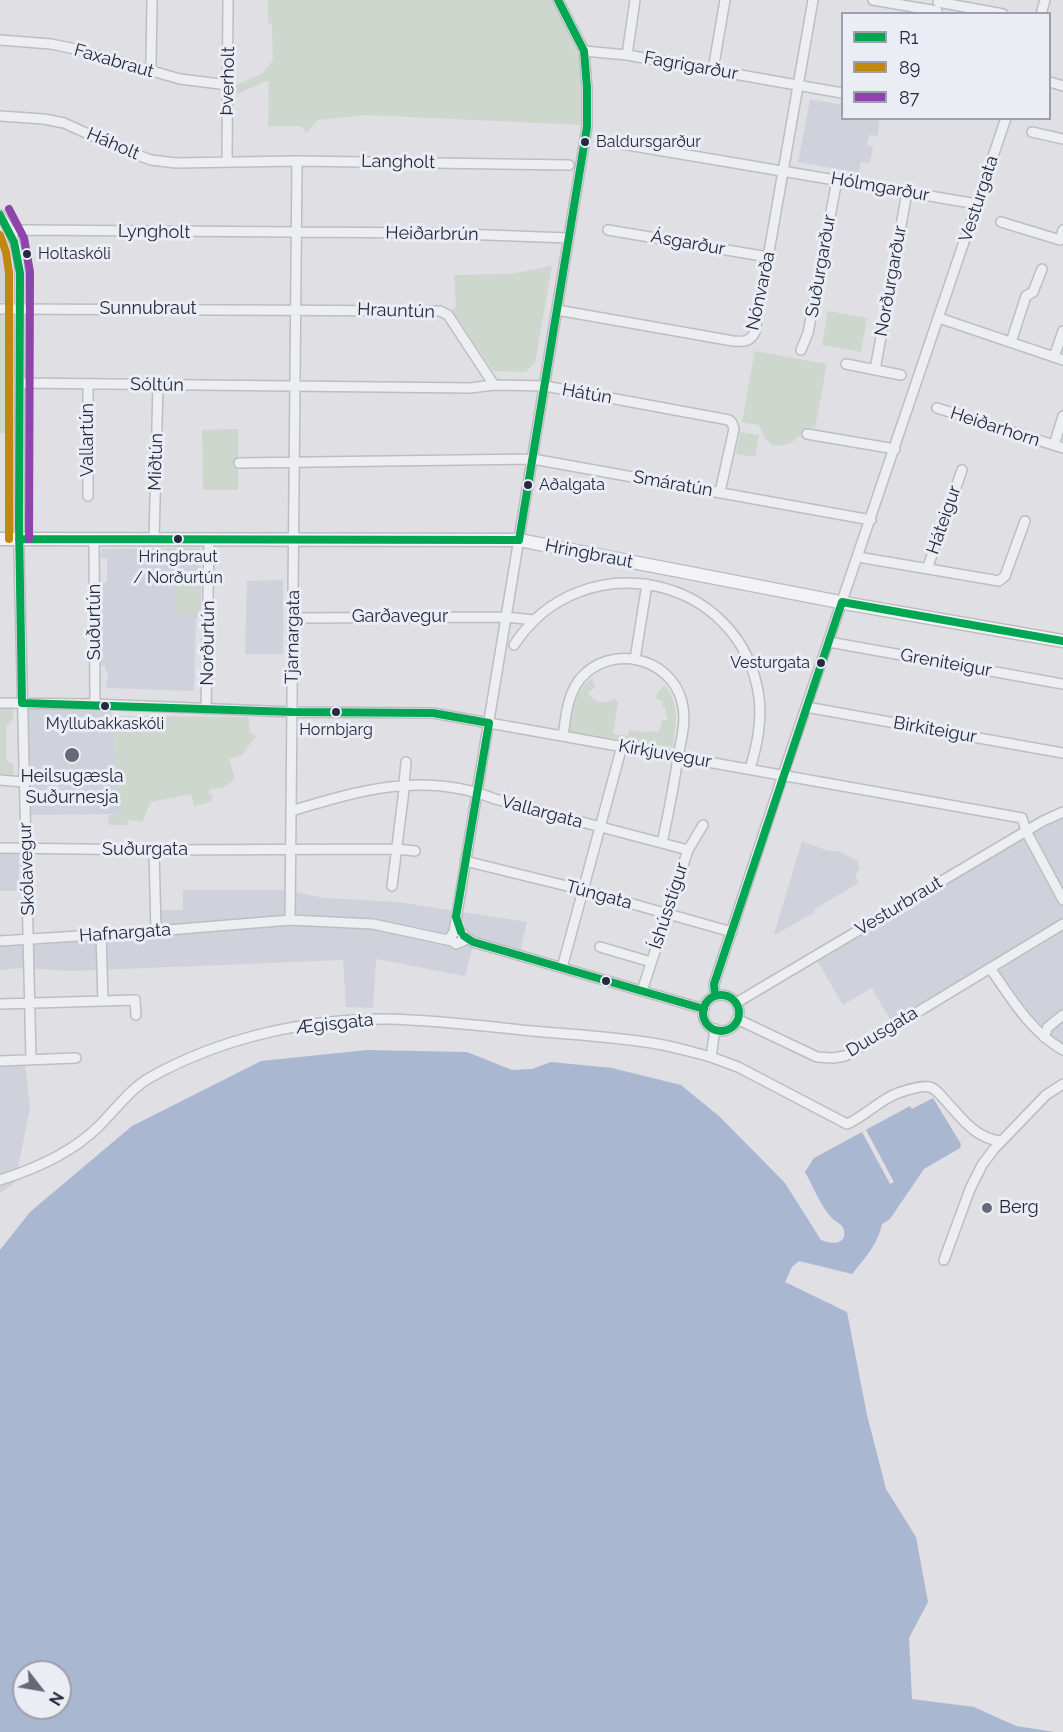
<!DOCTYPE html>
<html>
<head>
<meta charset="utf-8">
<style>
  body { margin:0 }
  #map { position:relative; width:1063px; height:1732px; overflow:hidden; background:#dfdfe4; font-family:Raleway,sans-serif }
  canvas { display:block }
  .legend { position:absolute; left:841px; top:12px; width:210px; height:108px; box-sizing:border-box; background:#ebedf5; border:2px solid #9c9fac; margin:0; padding:8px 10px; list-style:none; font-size:18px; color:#252a3e }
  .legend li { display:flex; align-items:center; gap:12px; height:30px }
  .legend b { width:30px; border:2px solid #9c9fac }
  .north { position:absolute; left:12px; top:1660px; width:60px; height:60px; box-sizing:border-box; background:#ebedf5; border:2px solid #9c9fac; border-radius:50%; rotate:121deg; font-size:16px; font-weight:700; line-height:24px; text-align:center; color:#252a3e }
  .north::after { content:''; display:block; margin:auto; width:21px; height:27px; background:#666978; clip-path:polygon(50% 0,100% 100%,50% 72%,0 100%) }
</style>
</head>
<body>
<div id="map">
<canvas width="1063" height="1732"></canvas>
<ul class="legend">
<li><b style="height:8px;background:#00a651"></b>R1</li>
<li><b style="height:8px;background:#c28710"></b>89</li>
<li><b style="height:8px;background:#8e44ad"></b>87</li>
</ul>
<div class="north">N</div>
</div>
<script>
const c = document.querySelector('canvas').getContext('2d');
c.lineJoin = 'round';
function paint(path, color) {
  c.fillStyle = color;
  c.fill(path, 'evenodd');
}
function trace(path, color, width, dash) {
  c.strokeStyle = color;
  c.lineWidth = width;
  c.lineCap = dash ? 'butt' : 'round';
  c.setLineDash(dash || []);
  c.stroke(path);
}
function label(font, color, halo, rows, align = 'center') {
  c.font = font + ' Raleway,sans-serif';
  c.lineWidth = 6;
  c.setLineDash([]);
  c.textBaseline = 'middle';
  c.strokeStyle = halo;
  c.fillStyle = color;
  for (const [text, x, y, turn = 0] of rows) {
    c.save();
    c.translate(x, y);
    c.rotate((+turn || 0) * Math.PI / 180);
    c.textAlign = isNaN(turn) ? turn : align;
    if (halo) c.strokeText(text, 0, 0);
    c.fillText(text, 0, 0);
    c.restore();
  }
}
const built = new Path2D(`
  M810,99L842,105V118L879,120L878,136L869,135L867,145L873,147L870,163L861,162L859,173L798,162Z
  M0,234L7,245L13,275L12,298L5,302H0Z
  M198,548L201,551V613L196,620L194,691L106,688L108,673L105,670V666L100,665V585L107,581V558L100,557L102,549Z
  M283,580V654H245L247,581Z
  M27,706L108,709L114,716L118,794L121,799V809L119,814L30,815L25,715Z
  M1063,812V1048L1053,1044L990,968L892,1023L872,988L843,1005L815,957Z
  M802,841L828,851H837L857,860L860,868L855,876L859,883L814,909L815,912L776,934H774Z
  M0,854H19V891H0Z
  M183,890H286L324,898L398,902L527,922L519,957L473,947L465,976L376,959L373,1008L346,1007L343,960L73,971L22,968L0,970V939L153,929V910H183Z
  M24,1055L30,1108L15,1183L0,1193V1056Z`);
const green = new Path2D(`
  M268,0H553C568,31 585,62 586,97C586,106 583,116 582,125L366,115L318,120L306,133L301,126H268L269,82L265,81L240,93L234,94V86L262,74L273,60L272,24L268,23Z
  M552,266L535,363L525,372L493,371L452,310L456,307L454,275L511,274Z
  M828,311L867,318L861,352L822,345Z
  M14,314V379H5V433H0V315Z
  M755,351L827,364L815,428L807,427C798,439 789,448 772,445L766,439L759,425L742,422Z
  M238,429V490H203L202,430Z
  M740,432L759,435L755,457L736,454Z
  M176,569H199V613H176Z
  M592,678L595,687L588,693C595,703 605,705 615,699L618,702L613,734L628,736L629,730L648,733L649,731L659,732L662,720H667L668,716L666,715L665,707L662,706L663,701L656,699L657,693L665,685C680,706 676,724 673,747L569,732C573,711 574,692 592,678Z
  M0,708L13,709V719L6,726V760L14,765V773L10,777H0Z
  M114,716L248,717L250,732L256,736L242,755L229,759L235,779L223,788L211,789L208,792L213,795L211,802L194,806L191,794L151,802L142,822L128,820L127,825H109L108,815L119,814C122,808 122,801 118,794Z`);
const water = new Path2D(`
  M367,1050L467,1052L512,1070L532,1069L551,1062L612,1068L681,1085L720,1117L785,1183L821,1240C830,1244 847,1246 844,1230C842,1223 835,1222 831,1217C820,1205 813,1186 805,1172L814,1158L910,1106L912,1109L933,1098L961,1144L960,1148L924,1169L890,1219L882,1224C878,1244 865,1258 852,1274L799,1261L792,1267L785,1282L847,1312L867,1415L886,1489L916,1537L928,1602L909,1638L912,1699L974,1707L1016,1726L1055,1732H0V1250L30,1212L132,1126L261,1061ZM24,1672H60V1708H24Z`);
const pier = new Path2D(`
  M866,1130L894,1182L890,1184L862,1132Z`);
const minor = new Path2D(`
  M873,0L937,11
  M938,2L1003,14
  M1041,14L1045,0
  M0,40L51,44L75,49L180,79L228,85
  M584,51L627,55L842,93
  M627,55L635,0
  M713,70L725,0
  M149,71L151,63L152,0
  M1050,82L1063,86
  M0,116L44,119L64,123L117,147L151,160L176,163L297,161L569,165
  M1032,132L1063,139
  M622,144L977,204
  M227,162L228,0
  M0,215C13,232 19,251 20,273L19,553L31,1059
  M1001,222L1060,240L1063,230
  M608,230L768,257
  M11,232L23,230L434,233L568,238
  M0,309L440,311L448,315L494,385
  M557,310L733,341C743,342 750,342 755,332L813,0
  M939,318L1063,360
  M1011,342L1026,296L1033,292L1042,269
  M801,350L808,333L837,180
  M1054,357L1063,331
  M846,364L901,375
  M875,370L907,192
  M19,383L470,388L494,385L545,386L729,420L732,423L734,429L720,492
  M937,408L1063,448
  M807,434L895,449
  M1054,445L1063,416
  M239,463L533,459L871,520
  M88,496V384
  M94,540L95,704
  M154,540L158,385
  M858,557L999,581L1005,576L1025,521
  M927,569L962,470
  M293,618L506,617L534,620
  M829,642L1063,684
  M514,645C581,542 741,573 759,697C762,722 757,745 750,769
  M635,659L647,584
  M0,703L95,704L292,712L433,713L1022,818L1026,831L1063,900
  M806,707L1063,753
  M206,709L209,540
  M563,736C566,716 567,696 580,679C610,643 671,657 682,702C687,721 681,739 678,757C674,786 668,815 662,843
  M0,780L24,782
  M404,784L406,762
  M291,811C360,790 425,771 495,799L688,850
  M0,848L154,850L397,849L415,851
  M154,850L156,931
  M465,861L583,890L732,932
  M392,886L404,790
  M290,920L297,161
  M454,932L587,127V88L584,51L558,0
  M464,936L473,942L704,1009
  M0,941L156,931L290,920L373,924L452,941L456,944L463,941V934L459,931L454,932L451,936L452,941
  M600,947L651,962
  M562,968L622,746
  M990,968C1011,998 1030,1031 1063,1050
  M642,991L688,850L703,825
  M703 1013a18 18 0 1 1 36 0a18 18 0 1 1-36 0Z
  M715,996L714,984L783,775L1006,118
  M103,1001L135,1000L136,1015
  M736,1003L1043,821L1063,812
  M0,1004L103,1001L101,934
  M737,1019L817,1057L833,1058L845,1056L1063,924
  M1044,1037L1048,1027L1063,1015
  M711,1057L738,1067L847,1124C865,1116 881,1099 898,1093C907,1090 921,1085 930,1087C936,1089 940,1094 944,1099C961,1117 975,1139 1001,1141
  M0,1061L76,1058
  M0,1180C35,1169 72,1153 99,1126C115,1110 131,1088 151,1077C223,1037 306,1019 387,1019C435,1020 484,1026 532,1031C575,1035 620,1037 663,1045C679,1048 695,1053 711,1057L715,1029
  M944,1260L970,1189L982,1165L994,1149L1046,1095L1063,1084`);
const major = new Path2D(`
  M0,539L519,540L850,604L1063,641`);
const bus1 = new Path2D(`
  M0,215L14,242L20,273L19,526L22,703L292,712L433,713L489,723L456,917L461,932
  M19,539L519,540L587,127V88L584,51L558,0
  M464,936L473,942L704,1009
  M703 1013a18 18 0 1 1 36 0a18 18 0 1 1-36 0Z
  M715,996L714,984L842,602L1063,641`);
const bus2 = new Path2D(`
  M0,235L6,252L9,273V539`);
const bus3 = new Path2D(`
  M9,209L24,238L30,272L29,539`);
const markers = [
  [585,142,5,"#252a3e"],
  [27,254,5,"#252a3e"],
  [528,485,5,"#252a3e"],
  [178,539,5,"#252a3e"],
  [821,663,5,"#252a3e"],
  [105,706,5,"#252a3e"],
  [336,712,5,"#252a3e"],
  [72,755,8,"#666978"],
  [606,981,5,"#252a3e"],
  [987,1208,6,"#666978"]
];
const busNames = [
  ["Baldursgarður",596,142],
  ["Holtaskóli",38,254],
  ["Aðalgata",539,485],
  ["Hringbraut",178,557,"center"],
  ["/ Norðurtún",178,578,"center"],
  ["Vesturgata",810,663,"right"],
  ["Myllubakkaskóli",105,724,"center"],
  ["Hornbjarg",336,730,"center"]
];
const streetNames = [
  ["Faxabraut",114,61,16],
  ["Fagrigarður",691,66,10],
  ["Þverholt",228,81,-89],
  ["Háholt",113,144,23],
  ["Langholt",398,162,1],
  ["Hólmgarður",880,187,10],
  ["Vesturgata",979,199,-72],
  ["Lyngholt",154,232,1],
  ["Heiðarbrún",432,234,1],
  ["Ásgarður",688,243,10],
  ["Suðurgarður",821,266,-80],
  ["Norðurgarður",891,281,-80],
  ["Nónvarða",761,291,-78],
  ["Sunnubraut",148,309],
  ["Hrauntún",396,311,2],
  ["Sóltún",157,385,1],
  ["Hátún",587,394,10],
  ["Heiðarhorn",995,427,18],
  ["Vallartún",88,440,-90],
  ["Miðtún",156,462,-88],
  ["Smáratún",673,484,10],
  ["Háteigur",944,520,-71],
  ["Hringbraut",589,554,11],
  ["Garðavegur",400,617],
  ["Suðurtún",95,622,-90],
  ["Tjarnargata",293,637,-89],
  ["Norðurtún",208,643,-89],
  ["Greniteigur",946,663,10],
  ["Birkiteigur",935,730,10],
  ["Kirkjuvegur",665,754,10],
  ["Vallargata",542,812,15],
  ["Suðurgata",145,850],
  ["Skólavegur",27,869,-92],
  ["Túngata",599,895,15],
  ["Íshússtígur",669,906,-72],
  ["Vesturbraut",899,906,-31],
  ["Hafnargata",125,933,-4],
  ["Ægisgata",335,1024,-6],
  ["Duusgata",882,1032,-31]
];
const poiNames = [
  ["Heilsugæsla",72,777],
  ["Suðurnesja",72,798],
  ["Berg",999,1208,"left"]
];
paint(built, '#d0d2db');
paint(green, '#cdd7ce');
paint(water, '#aab7d1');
paint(pier, '#dfdfe4');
trace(minor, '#bdbdc2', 12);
trace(major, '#babcc2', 15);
trace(minor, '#edeef1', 9);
trace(major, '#f3f3f5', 12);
trace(bus1, '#00a651', 8);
trace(bus2, '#c28710', 8);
trace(bus3, '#8e44ad', 8);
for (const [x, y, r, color] of markers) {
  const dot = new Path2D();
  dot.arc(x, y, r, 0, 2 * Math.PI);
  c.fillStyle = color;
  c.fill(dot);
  trace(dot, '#ebedf5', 2);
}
label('16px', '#252a3e', '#ebedf5', busNames, 'left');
label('18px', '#252a3e', '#ebedf5', streetNames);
label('18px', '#252a3e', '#ebedf5', poiNames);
</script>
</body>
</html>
